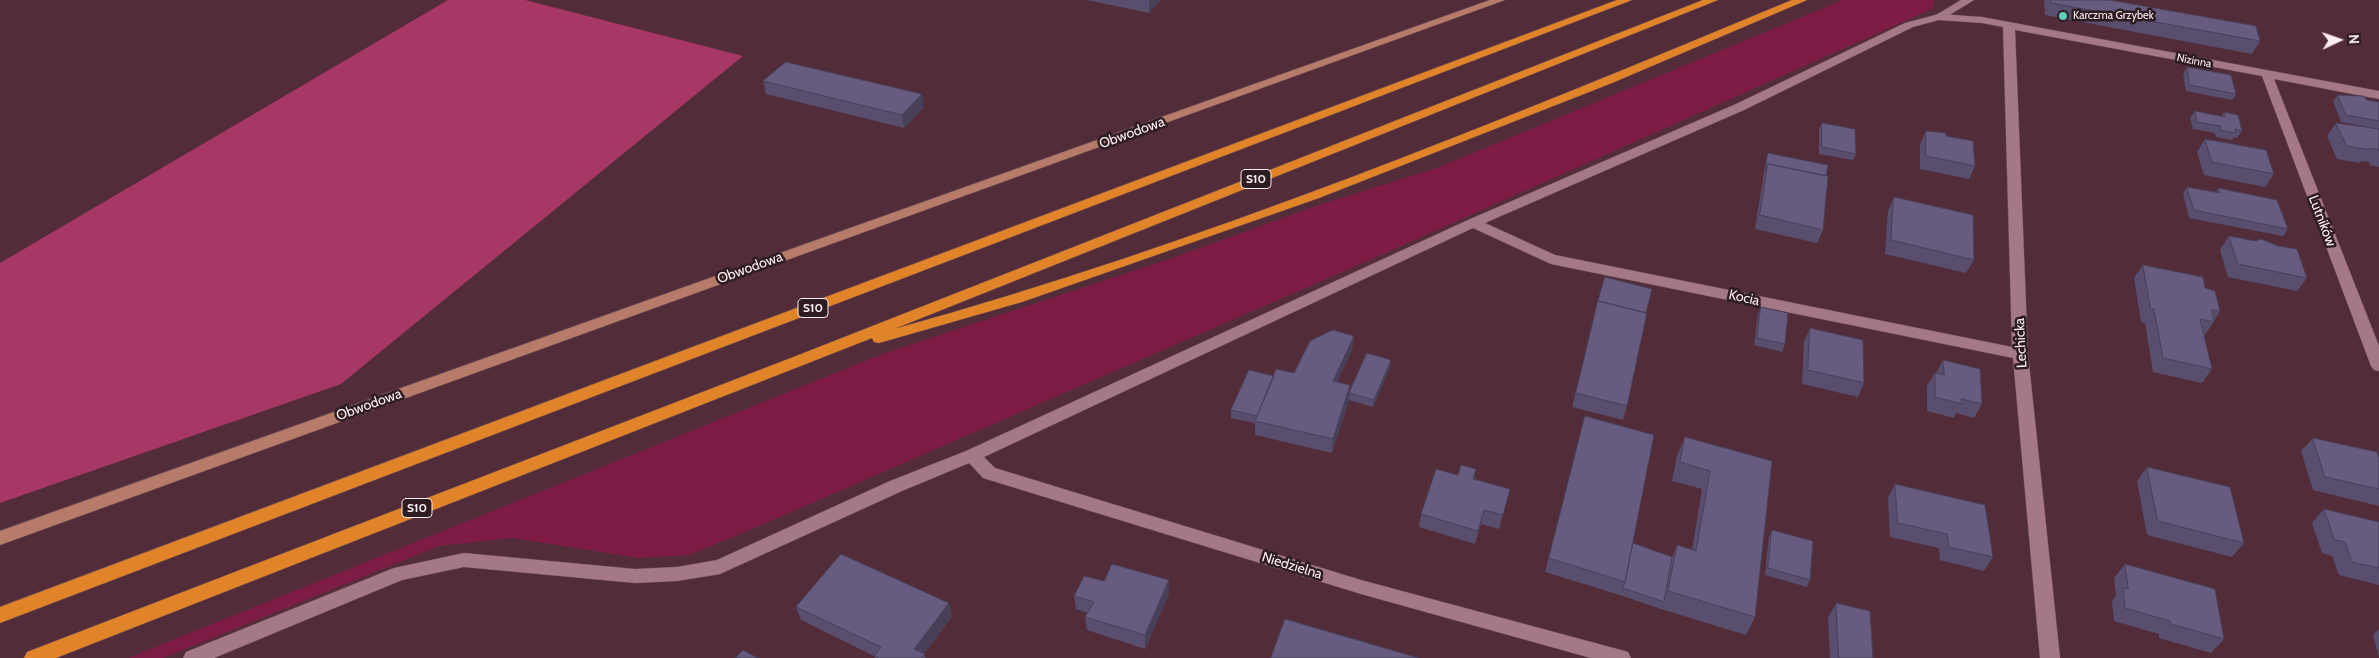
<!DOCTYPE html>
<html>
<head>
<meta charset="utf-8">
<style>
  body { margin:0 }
  #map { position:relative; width:2379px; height:658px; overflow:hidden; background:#522d39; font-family:Cabin,sans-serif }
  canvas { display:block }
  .north { position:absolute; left:2314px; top:15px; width:50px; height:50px; -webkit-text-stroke:4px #2d1c21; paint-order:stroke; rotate:87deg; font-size:14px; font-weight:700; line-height:20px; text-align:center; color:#fcedf1 }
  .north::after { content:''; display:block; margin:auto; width:18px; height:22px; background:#fcedf1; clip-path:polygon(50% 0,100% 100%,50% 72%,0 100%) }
</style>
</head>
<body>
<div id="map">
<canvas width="2379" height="658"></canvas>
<div class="north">N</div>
</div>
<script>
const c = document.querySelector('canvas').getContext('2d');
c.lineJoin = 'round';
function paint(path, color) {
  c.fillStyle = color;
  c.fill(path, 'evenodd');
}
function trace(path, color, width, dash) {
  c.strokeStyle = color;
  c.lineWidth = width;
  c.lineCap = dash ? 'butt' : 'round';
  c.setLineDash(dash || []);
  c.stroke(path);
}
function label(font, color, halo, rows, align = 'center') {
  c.font = font + ' Cabin,sans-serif';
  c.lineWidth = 5;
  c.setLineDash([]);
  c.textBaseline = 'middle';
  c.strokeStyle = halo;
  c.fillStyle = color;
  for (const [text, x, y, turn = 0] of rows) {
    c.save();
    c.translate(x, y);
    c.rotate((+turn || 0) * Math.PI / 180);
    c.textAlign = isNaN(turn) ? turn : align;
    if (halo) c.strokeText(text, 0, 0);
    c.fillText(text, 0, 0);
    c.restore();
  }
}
const green = new Path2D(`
  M1843,0H1934L1932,9L1372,259L750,530L689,555L639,558L512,538L439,546L163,658H128L885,353L1161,262L1319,205L1437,168Z`);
const forest = new Path2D(`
  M448,0H525L743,56L341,384L0,503V263Z`);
const lane = new Path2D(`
  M1961,0H1974L1943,19H1935L1933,17Z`);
const street = new Path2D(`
  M1939,14L1982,17L2379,91V99L2274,79L2379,346V371L2374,370L2371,366L2262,76L2015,30L2028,354L2060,658H2040L2013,358L1551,264L1473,228L984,457L995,468L1361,580L1621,650L1628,652L1631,658H1591L1361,594L983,478L969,463L902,491L720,574L677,581L635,583L464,567L402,580L214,658H183L186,652L394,568L464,553L635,569L677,567L717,560L890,481L966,451L1468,220L1736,104L1905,23ZM1939,20L1982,23L2003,27L2012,347L1555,255L1485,223L1744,110L1913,27Z`);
const secondary = new Path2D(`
  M1490,0H1505L0,545V531Z`);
const highway = new Path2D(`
  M1617,0H1632L0,623V607Z
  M1703,0H1718L894,329C1202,244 1498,122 1792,0H1807L1612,83L1319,198L1022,302L879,343L874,342L872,338L56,658H24L27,652L796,356Z`);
const wall = new Path2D(`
  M1087,0H1161L1149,13Z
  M2045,0H2110L2260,41L2252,54L2045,15L2044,1Z
  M2187,67L2236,94L2232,100L2186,91L2183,74Z
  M763,81L924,107L904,128L766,94Z
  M2338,95L2379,102V129L2341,122L2333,101Z
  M2195,111L2221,117L2224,112L2242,131L2237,138L2234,137L2232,140L2216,137L2215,133L2193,129L2190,118Z
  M1822,123L1856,154L1853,160L1819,154V130Z
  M2336,123L2379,129V167L2370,165L2369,162L2361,161L2360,163L2337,159L2327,136Z
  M1926,131L1946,136L1975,166L1969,179L1920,169V144Z
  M2205,139L2274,174L2265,187L2204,175L2197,152Z
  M1768,153L1826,176L1823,230L1817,243L1755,229L1766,160Z
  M2187,187L2216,193L2218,188L2288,229L2283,236L2189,218L2183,194Z
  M1894,197L1974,260L1966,273L1885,254L1888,211Z
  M2229,236L2256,241L2307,278L2297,291L2228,277L2220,250Z
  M2143,265L2205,288L2220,311L2214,321V322L2204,336L2212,369L2202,383L2153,372L2145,323L2141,322L2134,278Z
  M1605,277L1646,313L1627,406L1623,420L1572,407L1595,314Z
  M1761,307L1785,344L1782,352L1754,345L1758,314Z
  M1810,328L1864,383L1858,397L1802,384L1804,342Z
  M1354,336L1352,350L1337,382L1350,392L1391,360L1390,367L1373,407L1349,400L1332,453L1255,435V423L1231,418V410L1274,376L1294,373Z
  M1943,360L1982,404L1974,418L1956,413L1954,418L1927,411V386L1935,373H1936Z
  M1585,416L1633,543L1672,557L1677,545L1692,550L1702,489L1672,481L1677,456L1685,437L1772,461L1755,617L1746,635L1661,609L1620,595L1545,572Z
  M2313,438L2379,458V506L2313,490L2301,451Z
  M2147,467L2244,543L2232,557L2147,535L2137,481Z
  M1476,469L1474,479L1510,489L1499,529L1481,524L1475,544L1419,527L1421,514L1458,475Z
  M1895,484L1993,557L1984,571L1940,560L1939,548L1890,537L1888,498Z
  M2324,509L2379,522V585L2339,575L2332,556L2322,553L2312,523Z
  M1772,530L1810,580L1807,587L1765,575L1769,537Z
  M2125,564L2224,639L2211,653L2159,638V634L2114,621L2112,601L2116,596L2114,578Z
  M1104,581L1169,594L1145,649L1087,630L1085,617L1088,613L1076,609L1074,596Z
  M949,603L952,616L924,654L926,658H875L874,656L801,620L796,607Z
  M1836,604L1873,658H1830L1828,617Z
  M2379,629V657L2373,635Z`);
const shadedWall = new Path2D(`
  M1149,0H1161L1149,13Z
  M922,94L924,107L904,128L902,115Z
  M1354,336L1352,350L1331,395L1333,381Z
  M1391,360L1390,367L1373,407L1374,400Z
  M1350,385L1349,400L1332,453L1333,439Z
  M1169,580V594L1145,649V635Z
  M949,603L952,616L921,658L914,649Z`);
const building = new Path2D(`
  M2051,0H2110L2256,26L2260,41L2051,3Z
  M786,62L922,94L902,115L763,81Z
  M2187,67L2231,75L2236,94L2190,85Z
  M2338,95L2363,96L2367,100L2379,102V121L2346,115Z
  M2195,111L2225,117L2224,112L2238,115L2242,131L2235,129L2236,133L2220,130V126L2197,122Z
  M1822,123L1855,129L1856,154L1822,147Z
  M2336,123L2379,129V151L2378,149L2369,148L2370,150L2347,146Z
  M1926,131L1946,133V136L1973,141L1975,166L1926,156Z
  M2205,139L2266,150L2274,174L2212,162Z
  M1768,153L1828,165L1826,176L1768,164L1765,170Z
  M1768,164L1828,176L1823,230L1760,215Z
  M2187,187L2220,193L2218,188L2277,200L2288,229L2194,210Z
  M1894,197L1973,215L1974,260L1891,240Z
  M2229,236L2256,241L2261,239L2278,246L2297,249L2307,278L2238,264Z
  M2143,265L2203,277L2205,288L2215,291L2220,311L2212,310L2214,322L2200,319L2212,369L2163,358L2154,309H2151Z
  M1605,277L1652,289L1646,313L1598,301Z
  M1598,301L1647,313L1627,406L1576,393Z
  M1761,307L1788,313L1785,344L1757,338Z
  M1810,328L1863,340L1864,383L1808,370Z
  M1333,330L1354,336L1333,381L1350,385L1333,439L1255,421L1276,369L1294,373L1310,341Z
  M1367,353L1391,360L1374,400L1349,393Z
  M1943,360L1980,369L1982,404L1961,399L1962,404L1935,397V373L1944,375Z
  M1249,370L1274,376L1257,416L1231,410Z
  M1585,416L1654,435L1625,582L1549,558Z
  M1685,437L1772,461L1755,617L1668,591L1677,545L1696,551L1710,471L1680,462Z
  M2313,438L2377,452L2379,458V489L2325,477Z
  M1461,465L1476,469L1473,479L1510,489L1503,515L1484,510L1478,531L1421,514L1436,469L1458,475Z
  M2147,467L2230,487L2244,543L2158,521Z
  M1895,484L1985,505L1993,557L1949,547L1947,534L1898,523Z
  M2324,509L2379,522V568L2352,562L2345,542L2335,540Z
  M1772,530L1813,541L1810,580L1768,568Z
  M1633,543L1672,557L1664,602L1623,588L1625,582Z
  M841,554L949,603L914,649L925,654L921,658H879L874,656L881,647L796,607Z
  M1112,564L1169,580L1145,635L1085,617L1094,602L1074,596L1084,576L1104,581Z
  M2125,564L2215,589L2224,639L2171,624L2170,621L2125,608L2123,588L2128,589Z
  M1836,603L1870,611L1873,658H1839Z
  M1285,619L1419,658H1271Z
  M743,650L758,658H736Z`);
const markers = [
  [2063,16,5,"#5dceb9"]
];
const farPoinames = [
  ["Karczma Grzybek",2073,16]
];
const farStreetnames = [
  ["Nizinna",2194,61,11]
];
const shields = [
  [1256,179,30],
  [813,308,30],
  [417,508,30]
];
const shieldNames = [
  ["S10",1256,179],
  ["S10",813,308],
  ["S10",417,508]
];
const streetNames = [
  ["Obwodowa",1132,133,-20],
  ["Lutników",2322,221,69],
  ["Obwodowa",750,268,-20],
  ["Kocia",1744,298,12],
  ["Lechicka",2021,343,-93],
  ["Obwodowa",369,405,-20],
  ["Niedzielna",1292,566,17]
];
paint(green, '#7f1c46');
paint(forest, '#a73764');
trace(lane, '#6a4c56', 1);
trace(street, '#6a4c56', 1);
trace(secondary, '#6a4c56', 1);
trace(highway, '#6a4c56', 1);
paint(lane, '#a47885');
paint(street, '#a47885');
paint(secondary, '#b67c69');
paint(highway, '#e18429');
paint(wall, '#594e6d');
paint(shadedWall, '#484059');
paint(building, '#675b7f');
trace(building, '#484059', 1);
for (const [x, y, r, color] of markers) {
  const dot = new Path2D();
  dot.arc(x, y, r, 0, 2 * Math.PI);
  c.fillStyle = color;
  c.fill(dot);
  trace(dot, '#2d1c21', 2);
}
label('11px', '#fcedf1', '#2d1c21', farPoinames, 'left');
label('11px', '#fcedf1', '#2d1c21', farStreetnames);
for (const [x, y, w] of shields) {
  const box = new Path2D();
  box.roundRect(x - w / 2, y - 9.5, w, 19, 4);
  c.fillStyle = '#2d1c21';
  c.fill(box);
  trace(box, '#fcedf1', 1);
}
label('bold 12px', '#fcedf1', null, shieldNames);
label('14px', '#fcedf1', '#2d1c21', streetNames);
</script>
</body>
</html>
